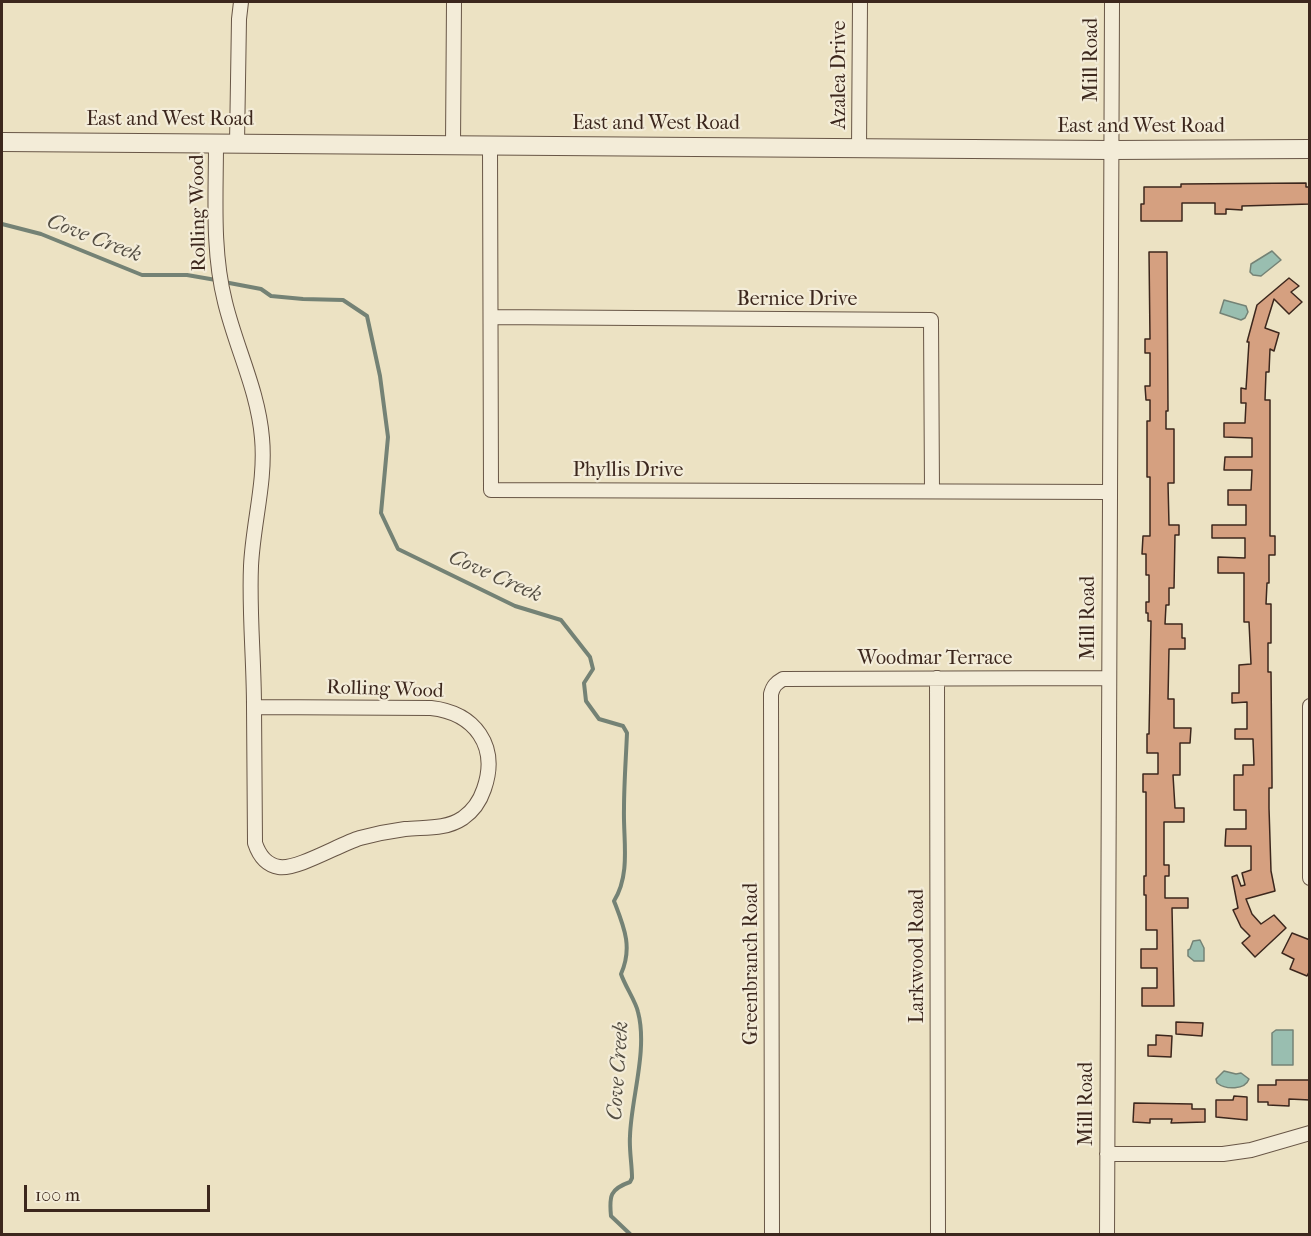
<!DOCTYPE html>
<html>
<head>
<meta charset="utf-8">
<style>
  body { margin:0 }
  #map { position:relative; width:1311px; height:1236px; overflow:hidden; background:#ece2c3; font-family:"IM FELL French Canon",serif }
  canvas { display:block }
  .frame { position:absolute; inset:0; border:3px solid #3c271d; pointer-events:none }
  .scale { position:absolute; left:24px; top:1185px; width:186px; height:27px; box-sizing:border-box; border:3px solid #3c271d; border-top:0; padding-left:8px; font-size:18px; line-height:21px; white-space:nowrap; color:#3c271d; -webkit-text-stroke:4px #f3ecd8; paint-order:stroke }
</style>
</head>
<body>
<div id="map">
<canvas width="1311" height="1236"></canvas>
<div class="frame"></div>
<div class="scale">100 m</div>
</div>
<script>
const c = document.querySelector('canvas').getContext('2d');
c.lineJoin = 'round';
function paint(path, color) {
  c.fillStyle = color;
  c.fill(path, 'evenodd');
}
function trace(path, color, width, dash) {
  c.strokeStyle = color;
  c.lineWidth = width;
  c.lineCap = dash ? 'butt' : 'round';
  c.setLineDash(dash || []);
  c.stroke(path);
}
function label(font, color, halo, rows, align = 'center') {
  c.font = font + ' "IM FELL French Canon",serif';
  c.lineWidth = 4.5;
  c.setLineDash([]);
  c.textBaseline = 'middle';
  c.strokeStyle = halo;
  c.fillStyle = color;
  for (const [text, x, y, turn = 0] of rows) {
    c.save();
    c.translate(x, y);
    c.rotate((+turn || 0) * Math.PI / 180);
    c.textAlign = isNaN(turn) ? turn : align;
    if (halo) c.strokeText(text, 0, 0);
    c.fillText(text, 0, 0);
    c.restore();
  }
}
const water = new Path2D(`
  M1272,251L1281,260L1261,276L1253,275L1250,272L1251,264Z
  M1224,300L1246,306L1248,312L1245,318L1241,320L1220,313Z
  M1200,940L1204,948V961H1194L1188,956V950L1190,949L1193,941Z
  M1276,1030H1293V1065H1272V1033Z
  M1224,1071L1236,1074L1241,1073L1249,1079C1245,1090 1226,1090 1217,1083L1216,1079Z`);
const stream = new Path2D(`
  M2,224L41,234L142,275H187L216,280
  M224,282L261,289L271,296L303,299L343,300L367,316L380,376L388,437L381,513L398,549L515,606L561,620L590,657L593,669L584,683L586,701L599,719L623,726L627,733C626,758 624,783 624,809C623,839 631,874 614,901C624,927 633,947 621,974C625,986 636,1002 638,1012C648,1050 631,1099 630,1136C629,1150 632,1164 632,1178L630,1182C610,1189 609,1196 611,1216L630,1234`);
const building = new Path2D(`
  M1306,183V187H1310V204L1242,206V210L1226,209V214H1215V203H1182V221H1141V204H1144V187H1181V184Z
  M1149,252H1167L1168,411H1166V429H1174V483H1168L1169,525H1179V535H1175L1174,588H1169V605H1166L1165,624H1182V638H1185V649H1169L1168,699H1174V728H1191L1190,743H1180V775H1173L1175,808H1184V822H1164V865H1169V876H1165V898H1188V908H1172L1174,1006H1142V988H1157V968H1141V949H1157V930H1146V895H1144V876H1146V792H1143V774H1158V753H1147V734H1149L1151,621H1148V613H1146V602H1149V575H1146V554H1142L1143,536H1150V477H1147V421H1150V400H1146L1145,386H1150V353H1145V339H1150Z
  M1289,278L1299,286L1291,292L1302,302L1289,314L1274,299L1265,328L1279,333L1274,351L1270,349L1269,372H1266L1265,400H1270V536H1275V555H1269V583H1267L1266,604H1271V643H1268V672H1271L1272,780V788H1269V808L1271,871L1275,891L1246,899L1252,914L1261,924L1274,915L1286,928L1255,957L1242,943L1250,936L1241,927L1233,910L1238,908L1232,877L1237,875L1241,886L1245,885L1242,873L1251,870V846H1225L1226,829H1246V810H1234V775H1243V765H1254L1253,739H1235V729H1247V702L1232,703V693H1239V665L1251,664L1249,622H1244V573H1218V557L1245,558V538H1212V525H1246V505H1228V490H1251L1252,470H1224L1225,457H1252V438L1224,437V423H1245L1246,403H1241V388L1246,389L1249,342H1247L1257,305Z
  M1292,933L1310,940V970L1307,976L1290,969L1294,959L1282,953Z
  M1176,1022L1203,1023L1202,1036L1176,1034Z
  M1156,1035L1172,1036L1171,1057L1148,1056V1045H1156Z
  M1276,1080H1310V1100L1289,1099V1106L1268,1105V1102H1258V1085H1276Z
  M1234,1096L1247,1097V1120L1216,1117V1100H1233Z
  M1134,1103L1192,1104V1109H1205V1122L1171,1123L1172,1119H1150V1123L1133,1122Z`);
const minor = new Path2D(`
  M216,143C216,196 212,251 225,302C236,348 258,390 262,438C266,481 253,523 251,566C249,612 254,660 254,707
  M237,143L239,19L241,2
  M453,145L454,2
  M490,146L491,490L1109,492
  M859,149L860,2
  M491,317L931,320L932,491
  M937,678L938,1234
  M1310,706V878
  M254,707L431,708C475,713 499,746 484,789C480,801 473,811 463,818C445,830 425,827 405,829C390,831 375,834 360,838C340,844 297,870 279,867C266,865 259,855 255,843Z
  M1107,1154H1223L1251,1150L1310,1133
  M772,1234L771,694C773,686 776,683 783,679L1108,678
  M1107,1234L1112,2`);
const tertiary = new Path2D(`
  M2,142L1111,150L1310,149`);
const streetNames = [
  ["Mill Road",1092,60,-90],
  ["Azalea Drive",840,75,-90],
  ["East and West Road",170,120],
  ["East and West Road",656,124],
  ["East and West Road",1141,127],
  ["Rolling Wood",199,213,-91],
  ["Bernice Drive",797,300],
  ["Phyllis Drive",628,471],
  ["Mill Road",1089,618,-90],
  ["Woodmar Terrace",935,659],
  ["Rolling Wood",385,690,2],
  ["Larkwood Road",918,956,-90],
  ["Greenbranch Road",752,964,-90],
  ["Mill Road",1087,1104,-90]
];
const waterNames = [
  ["Cove Creek",94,239,21],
  ["Cove Creek",495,577,24],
  ["Cove Creek",619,1071,-86]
];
paint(water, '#99beb0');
trace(water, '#748275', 1.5);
trace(stream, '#748275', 4);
paint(building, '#d5a080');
trace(building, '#3c271d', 1.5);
trace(minor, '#685646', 16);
trace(tertiary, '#685646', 20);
trace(minor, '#f3ecd8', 14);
trace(tertiary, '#f3ecd8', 18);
label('20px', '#3c271d', '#f3ecd8', streetNames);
label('italic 21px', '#534d42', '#f3ecd8', waterNames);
</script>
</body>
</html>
